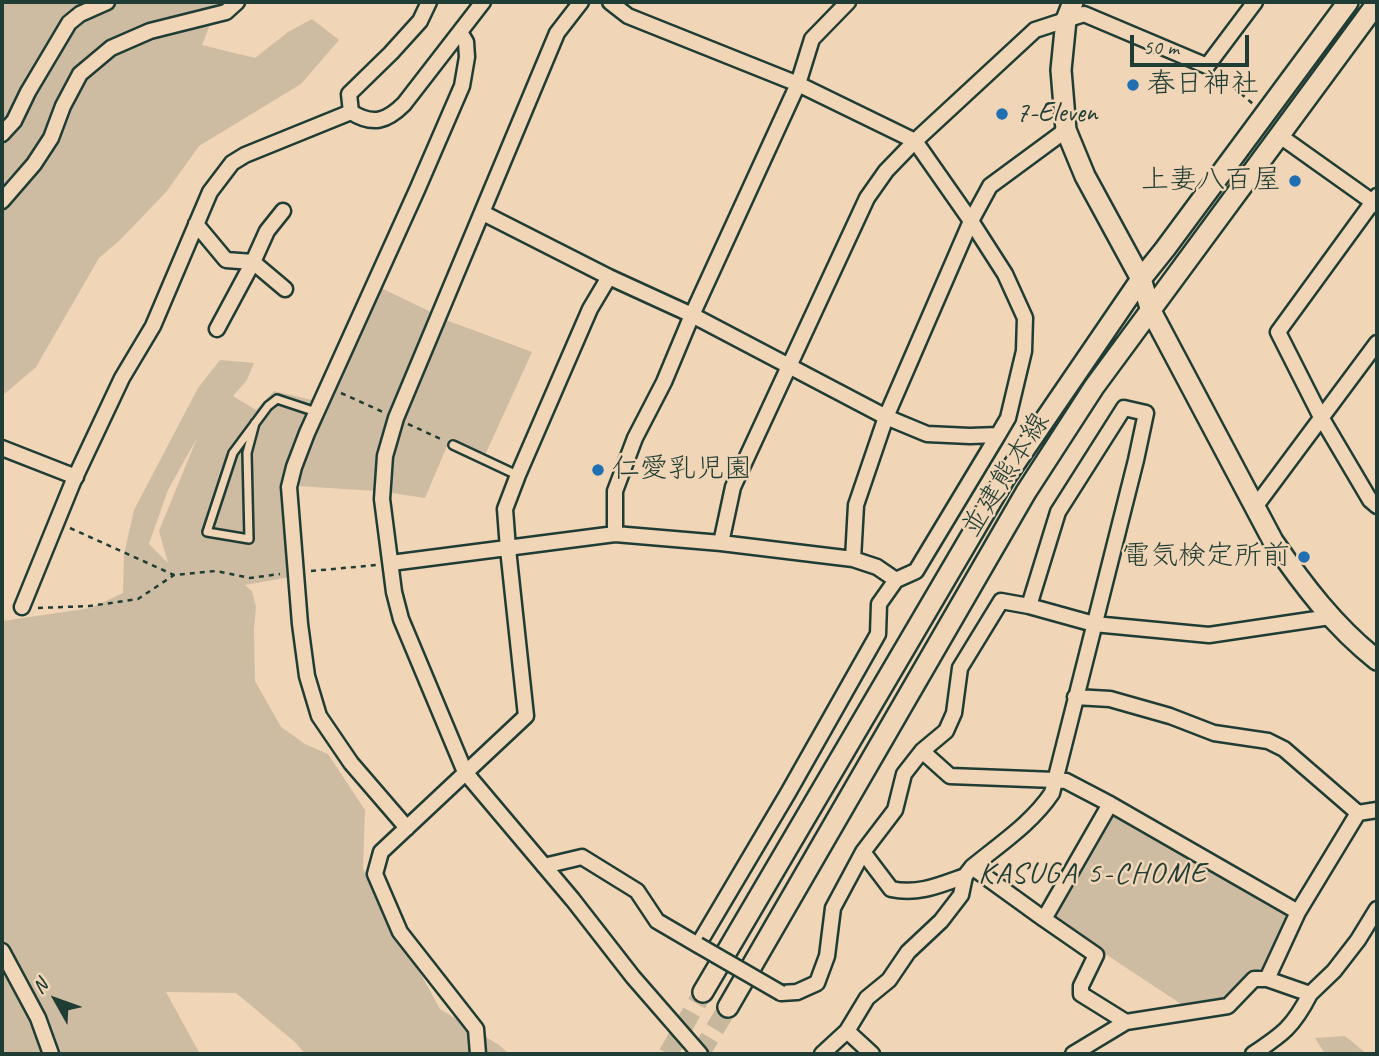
<!DOCTYPE html>
<html>
<head>
<meta charset="utf-8">
<style>
  body { margin:0 }
  #map { position:relative; width:1379px; height:1056px; overflow:hidden; background:#f0d5b7; font-family:Caveat,sans-serif }
  canvas { display:block }
  .frame { position:absolute; inset:0; border:4px solid #1f3d34; pointer-events:none }
  .north { position:absolute; left:21px; top:965px; width:70px; height:70px; -webkit-text-stroke:5px #f0d5b7; paint-order:stroke; rotate:310deg; font-size:19px; font-weight:700; line-height:28px; text-align:center; color:#1f3d34 }
  .north::after { content:''; display:block; margin:auto; width:24px; height:32px; background:#1f3d34; clip-path:polygon(50% 0,100% 100%,50% 72%,0 100%) }
  .scale { position:absolute; left:1130px; top:35px; width:119px; height:32px; box-sizing:border-box; border:4px solid #1f3d34; border-top:0; padding-left:9px; font-size:21px; line-height:24px; white-space:nowrap; color:#1f3d34; -webkit-text-stroke:5px #f0d5b7; paint-order:stroke }
</style>
</head>
<body>
<div id="map">
<canvas width="1379" height="1056"></canvas>
<div class="frame"></div>
<div class="north">N</div>
<div class="scale">50 m</div>
</div>
<script>
const c = document.querySelector('canvas').getContext('2d');
c.lineJoin = 'round';
function paint(path, color) {
  c.fillStyle = color;
  c.fill(path, 'evenodd');
}
function trace(path, color, width, dash) {
  c.strokeStyle = color;
  c.lineWidth = width;
  c.lineCap = dash ? 'butt' : 'round';
  c.setLineDash(dash || []);
  c.stroke(path);
}
function label(font, color, halo, rows, align = 'center') {
  c.font = font + ' Caveat,"Klee One",sans-serif';
  c.lineWidth = 5;
  c.setLineDash([]);
  c.textBaseline = 'middle';
  c.strokeStyle = halo;
  c.fillStyle = color;
  for (const [text, x, y, turn = 0] of rows) {
    c.save();
    c.translate(x, y);
    c.rotate((+turn || 0) * Math.PI / 180);
    c.textAlign = isNaN(turn) ? turn : align;
    if (halo) c.strokeText(text, 0, 0);
    c.fillText(text, 0, 0);
    c.restore();
  }
}
const green = new Path2D(`
  M2,2H223L217,7L202,45L255,58L288,32L312,19L339,40L301,84L199,146L167,191L120,240L99,258L36,367L2,396Z
  M379,287L433,313L376,491L297,486L301,467Z
  M446,320L532,352L485,455L450,439L425,498L392,493L390,466L397,441L406,414Z
  M220,360L254,363L247,380L233,396L256,410L274,391L316,401L284,475L282,497L290,577L245,585L252,591L256,607L254,629L255,681L281,727L305,744L328,754L365,810L363,869L440,1009L499,1045L509,1054H305L296,1043L236,993L166,992L200,1054H2V621L91,608L123,593L124,554L134,510L198,388ZM197,438L159,531L168,563L149,544L168,490Z
  M1114,814L1280,907L1286,915L1266,968C1244,969 1244,989 1227,998C1215,1004 1200,1005 1187,1008L1054,920L1053,912L1108,816Z
  M1345,1036L1367,1054H1325L1315,1038Z`);
const secondaryTunnel = new Path2D(`
  M668,1054L703,992
  M700,1054L728,1007`);
const path = new Path2D(`
  M1218,74L1253,104
  M341,393L383,412
  M408,424L443,440
  M70,528L174,575L216,571L250,578L280,574
  M311,571L377,565
  M38,608L90,606L138,599L174,575`);
const lane = new Path2D(`
  M255,423L247,453L249,539L207,532L233,453L268,406L277,399L316,412
  M453,445L517,475`);
const street = new Path2D(`
  M429,2L420,21L391,53L349,94L351,112C373,126 387,121 404,104L483,2
  M581,2L557,33L396,418L385,456L382,499L394,592L401,619L465,772L573,900L633,977L700,1054
  M610,2L628,16L798,84L915,141L971,221L1005,274L1025,318L1024,351L1008,418L998,435
  M2,134L14,121L28,92L69,23L80,14L107,2
  M1280,136L1377,205
  M1377,196L1278,332L1321,417L1370,500L1377,506
  M2,201L34,164L51,138L63,106L80,74L111,48L150,31L226,12L237,2
  M483,213L609,277L692,315L886,417L927,434L970,436L998,435L916,571L896,580L879,604L878,634L788,793L698,945L657,921L637,891L582,857L544,866
  M196,224L226,260L253,262L285,289
  M217,329L253,262L267,231L283,211
  M2,448L76,477
  M1255,507L1377,343
  M615,534V491L635,438L664,382L692,315L798,84L812,39L848,2
  M721,543L733,487L867,198L886,171L915,141L1035,30L1084,14L1207,66L1255,2
  M853,559L856,505L886,417L971,221L990,186L1066,130
  M391,563L615,534L721,543L853,559L877,567L896,580
  M22,607L73,482L122,378L153,326L210,192L232,163L245,155L351,112
  M1075,697L1110,699L1170,716L1214,733L1268,741L1284,749L1358,813
  M922,751L950,776L1055,780L1066,781L1110,804L1298,912
  M407,828L351,763L319,716L307,676L300,624L289,487L294,467L307,433L417,190L462,86L467,57L466,42L460,32
  M863,852L895,810L904,774L922,751L946,731L954,713L960,668L1001,601L1029,606L1094,624L1209,635L1330,617
  M972,867L1044,919L1110,804
  M1044,919L1096,955L1081,986V994L1126,1022L1228,1006L1254,979H1267L1298,912L1358,813L1377,810
  M2,951L38,1018L51,1054
  M781,993L797,992L817,983L827,956L833,908L863,852L891,889C918,895 940,885 965,876
  M1310,994L1334,971L1358,940L1377,909
  M847,1031L872,1054
  M478,1054L476,1029L400,932L375,874L381,852L526,716L508,549L505,509L518,475L590,309L609,277
  M822,1054L847,1031L867,998L889,980L908,952L941,921L961,895L965,876L972,867C1000,844 1032,823 1052,793L1136,460L1146,413L1124,408L1058,512L1029,606
  M1073,1054L1126,1022
  M1253,1054C1283,1034 1293,1027 1310,994L1267,979`);
const secondary = new Path2D(`
  M1073,2L1066,20L1061,70L1066,130L1085,176L1141,279L1151,311L1273,541C1303,585 1335,627 1377,660
  M703,992L1005,478L1141,279L1165,249L1348,2
  M728,1007L1026,492L1094,387L1377,3`);
const streetBridge = new Path2D(`
  M698,945L781,993`);
const markers = [
  [1133,85,7,"#1f6fb2"],
  [1002,114,7,"#1f6fb2"],
  [1295,181,7,"#1f6fb2"],
  [598,470,7,"#1f6fb2"],
  [1304,557,7,"#1f6fb2"]
];
const poiNames = [
  ["春日神社",1147,85],
  ["7-Eleven",1016,114],
  ["上妻八百屋",1281,181,"right"],
  ["仁愛乳児園",612,470],
  ["電気検定所前",1290,557,"right"]
];
const streetNames = [
  ["並建熊本線",1006,475,-58]
];
const neighbourhoodNames = [
  ["KASUGA 5-CHOME",1093,874]
];
paint(green, '#cebca2');
trace(secondaryTunnel, '#c6b79d', 19, [19, 10]);
trace(lane, '#1f3d34', 12);
trace(street, '#1f3d34', 19);
trace(secondary, '#1f3d34', 24);
trace(path, '#1f3d34', 2.5, [5, 5]);
trace(lane, '#f0d5b7', 7);
trace(street, '#f0d5b7', 14);
trace(secondary, '#f0d5b7', 19);
trace(streetBridge, '#1f3d34', 19, []);
trace(streetBridge, '#f0d5b7', 14);
for (const [x, y, r, color] of markers) {
  const dot = new Path2D();
  dot.arc(x, y, r, 0, 2 * Math.PI);
  c.fillStyle = color;
  c.fill(dot);
  trace(dot, '#f0d5b7', 2.5);
}
label('28px', '#1f3d34', '#f0d5b7', poiNames, 'left');
label('28px', '#1f3d34', '#f0d5b7', streetNames);
c.letterSpacing = '2px';
label('30px', '#1f3d34', '#f0d5b7', neighbourhoodNames);
c.letterSpacing = '0px';
</script>
</body>
</html>
